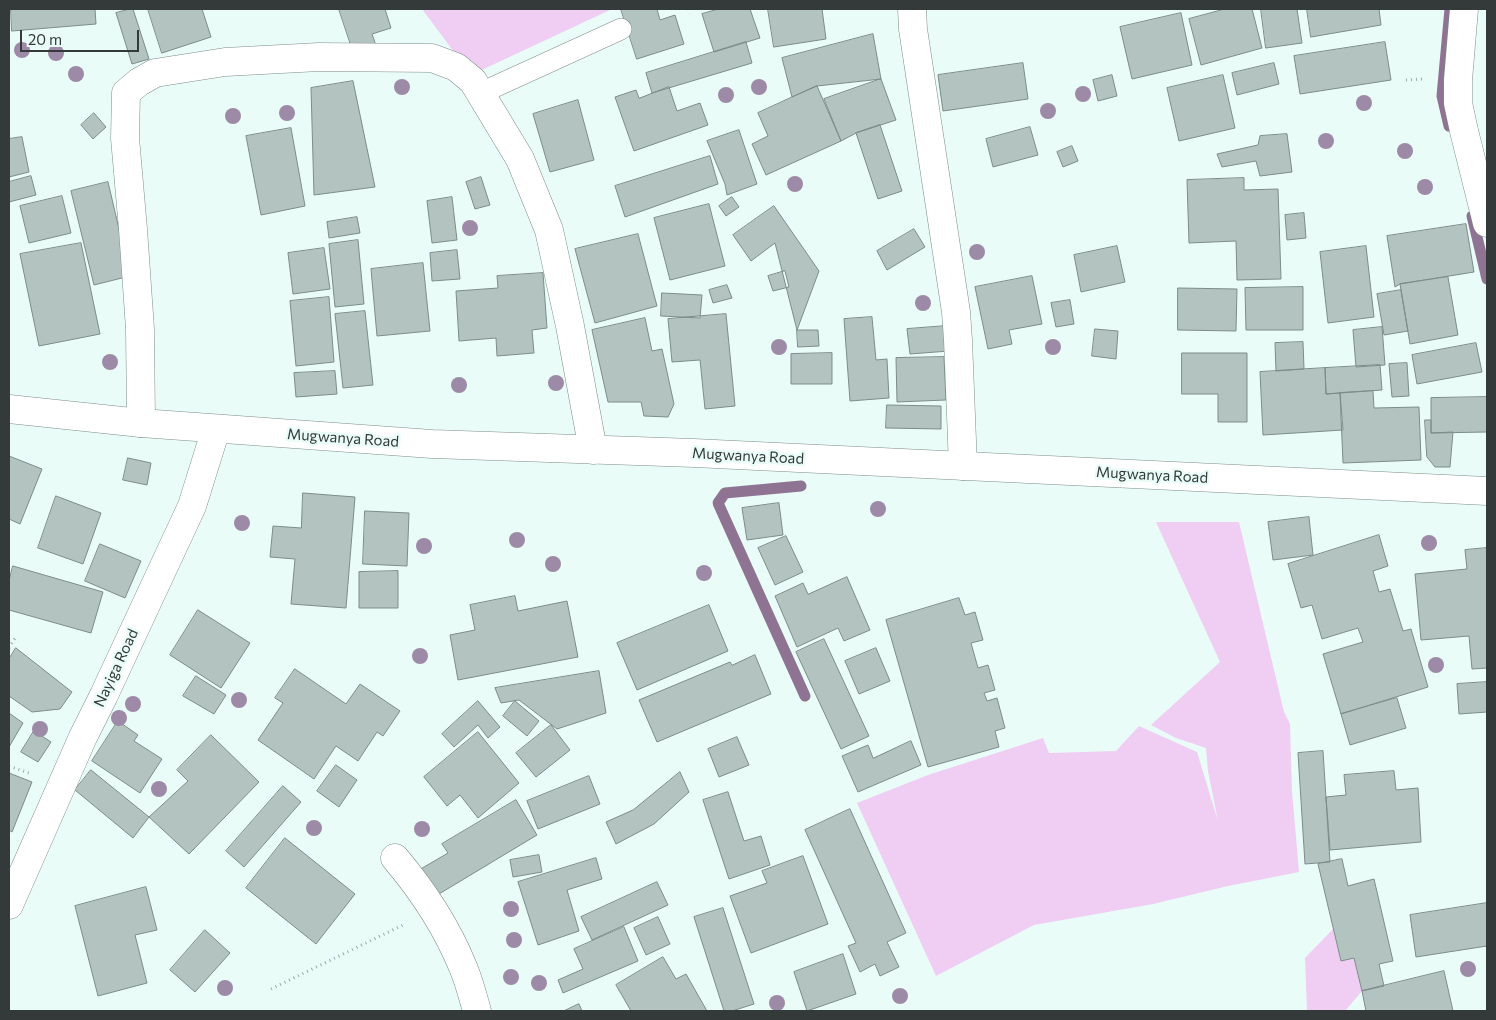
<!DOCTYPE html>
<html>
<head>
<meta charset="utf-8">
<style>
  body { margin:0 }
  #map { position:relative; width:1496px; height:1020px; overflow:hidden; background:#eafcf8; font-family:Commissioner,sans-serif }
  canvas { display:block }
  .frame { position:absolute; inset:0; border:10px solid #343a39; pointer-events:none }
  .scale { position:absolute; left:20px; top:30px; width:119px; height:22px; box-sizing:border-box; border:2px solid #343a39; border-top:0; padding-left:6px; font-size:15px; line-height:18px; white-space:nowrap; color:#343a39; -webkit-text-stroke:4px #eafcf8; paint-order:stroke }
</style>
</head>
<body>
<div id="map">
<canvas width="1496" height="1020"></canvas>
<div class="frame"></div>
<div class="scale">20 m</div>
</div>
<script>
const c = document.querySelector('canvas').getContext('2d');
c.lineJoin = 'round';
function paint(path, color) {
  c.fillStyle = color;
  c.fill(path, 'evenodd');
}
function trace(path, color, width, dash) {
  c.strokeStyle = color;
  c.lineWidth = width;
  c.lineCap = dash ? 'butt' : 'round';
  c.setLineDash(dash || []);
  c.stroke(path);
}
function label(font, color, halo, rows, align = 'center') {
  c.font = font + ' Commissioner,sans-serif';
  c.lineWidth = 5;
  c.setLineDash([]);
  c.textBaseline = 'middle';
  c.strokeStyle = halo;
  c.fillStyle = color;
  for (const [text, x, y, turn = 0] of rows) {
    c.save();
    c.translate(x, y);
    c.rotate((+turn || 0) * Math.PI / 180);
    c.textAlign = isNaN(turn) ? turn : align;
    if (halo) c.strokeText(text, 0, 0);
    c.fillText(text, 0, 0);
    c.restore();
  }
}
const green = new Path2D(`
  M422,9H610V10L471,75Z
  M1156,522H1239L1284,712L1290,724L1292,791L1299,872L1228,886L1153,904L1034,925L936,976L857,803L928,775L1043,738L1049,753L1116,751L1139,726L1197,752L1218,821L1208,771L1206,748L1176,738L1151,725L1220,662Z
  M1333,929L1341,961L1354,958L1362,991L1345,1011H1307L1305,958Z`);
const stream = new Path2D(`
  M1449,126L1442,96L1450,9
  M1472,216L1487,279
  M801,486L725,493L718,503L805,696`);
const building = new Path2D(`
  M11,9H95L96,24L12,31Z
  M130,9H133L149,59L132,64L116,13Z
  M148,9H202L211,37L162,53Z
  M339,9H387H385L391,28L372,34L378,51L354,54Z
  M621,9H657L660,20L675,15L684,44L637,59Z
  M719,9H750L760,38L714,52L702,14Z
  M768,9H822L826,39L774,47Z
  M1225,9H1252L1262,48L1201,65L1189,19Z
  M1261,9H1297L1302,43L1266,48Z
  M1307,9H1379L1381,25L1311,37Z
  M1181,13L1192,65L1132,79L1120,27Z
  M873,34L881,79L817,86L792,97L782,58Z
  M746,42L752,63L652,93L646,73Z
  M1385,42L1391,80L1300,94L1294,56Z
  M1023,63L1028,99L943,111L938,75Z
  M1274,63L1279,84L1237,95L1232,73Z
  M1112,75L1117,96L1098,101L1093,80Z
  M1223,75L1235,128L1179,141L1167,88Z
  M881,79L896,120L856,133L841,141L824,99Z
  M353,81L375,187L314,195L311,88Z
  M817,86L841,141L766,175L752,144L768,136L758,113Z
  M669,87L677,111L700,103L708,125L634,151L615,97L636,90L639,98Z
  M578,100L594,160L550,172L533,114Z
  M94,113L106,127L93,139L81,125Z
  M880,125L902,191L878,199L856,133Z
  M1030,127L1038,155L993,167L986,139Z
  M291,128L305,206L261,215L246,136Z
  M739,130L757,184L727,195L725,184L707,141Z
  M1287,134L1292,172L1260,176L1256,161L1222,167L1217,154L1258,145L1260,136Z
  M22,137L29,172L9,177V139Z
  M1072,146L1078,161L1063,167L1057,152Z
  M710,156L718,184L625,217L615,186Z
  M31,176L36,195L9,202V182Z
  M481,177L490,205L475,209L466,182Z
  M1244,178V190L1278,189L1281,279L1237,280L1236,241L1189,243L1187,180Z
  M108,182L130,276L94,285L71,191Z
  M62,196L71,233L29,243L20,206Z
  M452,197L457,240L432,243L427,201Z
  M732,197L739,207L726,216L719,206Z
  M709,204L725,266L670,280L654,218Z
  M774,206L819,271L797,330L775,243L751,261L733,235Z
  M1304,213L1306,238L1287,240L1285,215Z
  M357,217L360,233L329,238L327,222Z
  M1466,224L1474,272L1400,284L1395,287L1387,236Z
  M914,229L925,247L887,270L877,251Z
  M638,234L657,306L595,323L575,249Z
  M358,240L364,304L335,307L329,244Z
  M81,243L100,334L39,346L20,254Z
  M1117,246L1125,282L1081,292L1074,255Z
  M1366,246L1374,317L1328,323L1320,252Z
  M324,248L330,289L293,294L288,253Z
  M457,250L460,279L432,281L430,253Z
  M423,263L430,331L377,336L371,269Z
  M785,271L789,287L773,291L768,276Z
  M543,273L547,328L532,330L534,353L497,356L496,338L459,341L456,291L498,288L497,276Z
  M1032,276L1042,324L1009,330L1012,344L988,349L975,287Z
  M1448,277L1458,335L1410,344L1400,284Z
  M727,285L732,298L713,303L709,290Z
  M1303,287V330H1246L1245,288Z
  M1178,288L1237,289L1236,331L1178,330Z
  M1401,290L1408,331L1384,335L1377,294Z
  M662,293L702,295L700,318L661,316Z
  M329,297L334,362L296,366L290,301Z
  M1070,300L1074,324L1056,327L1051,303Z
  M365,311L373,385L343,388L335,314Z
  M726,314L735,406L705,409L700,360L672,362L668,319Z
  M872,317L876,360L887,359L889,398L850,401L844,319Z
  M645,318L652,351L662,349L674,404L668,417L644,416L641,402H608L592,330Z
  M946,326L949,351L910,354L907,329Z
  M1382,327L1385,365L1356,367L1353,330Z
  M1095,329L1118,331L1116,359L1092,356Z
  M797,330H818L819,346L798,347Z
  M1303,342L1304,369L1276,371L1275,343Z
  M1476,343L1482,372L1417,384L1412,355Z
  M832,353V384H791V354Z
  M1182,353H1247V422H1218V394H1182Z
  M944,357L946,400L897,402L896,358Z
  M1407,363L1409,396L1392,397L1389,364Z
  M1380,365L1382,390L1326,394L1325,368Z
  M1325,368L1326,394L1340,393L1343,430L1263,435L1260,372Z
  M335,371L337,394L296,397L294,373Z
  M1373,391L1374,408L1419,407L1421,460L1343,463L1340,393Z
  M1487,397V432L1431,433V398Z
  M887,405L941,406V429L886,428Z
  M1425,420H1431V433L1453,432L1450,467H1435L1427,457Z
  M9,456L42,469L20,524L9,519Z
  M128,458L151,463L147,485L123,480Z
  M303,493L355,497L346,608L291,604L295,559L270,557L273,526L301,528Z
  M56,496L101,513L83,564L38,548Z
  M779,503L783,535L747,540L742,508Z
  M365,511L409,513L407,566L363,564Z
  M1309,517L1313,555L1273,560L1268,522Z
  M1379,535L1388,566L1373,571L1379,592L1390,589L1403,631L1411,629L1428,687L1341,714L1323,654L1363,642L1358,628L1322,639L1312,605L1301,608L1288,564Z
  M786,536L803,572L775,585L758,548Z
  M100,544L141,561L125,598L85,581Z
  M1487,548V668L1472,669L1469,636L1421,640L1415,574L1467,569L1465,550Z
  M13,566L103,592L91,633L9,610V581Z
  M398,571V608H359V572Z
  M847,577L870,630L844,641L838,628L797,647L775,596L803,583L808,594Z
  M515,596L518,611L567,601L578,657L458,680L450,635L475,630L470,605Z
  M959,598L965,615L975,612L983,640L971,643L978,668L988,665L995,690L984,693L987,701L997,698L1005,728L995,731L999,747L928,767L886,620Z
  M709,605L728,651L637,690L617,643Z
  M198,610L250,643L221,688L170,655Z
  M824,639L869,736L841,749L796,652Z
  M16,648L72,692L60,709L32,712L9,696V659Z
  M876,648L890,681L859,694L845,661Z
  M755,655L771,694L657,742L639,700L730,662L732,665Z
  M295,669L346,704L360,684L400,711L383,736L377,732L358,761L336,746L314,779L258,740L283,703L275,698Z
  M599,671L606,713L557,729L519,700L501,703L495,688Z
  M196,676L226,695L214,714L183,696Z
  M1487,682V712L1459,714L1457,684Z
  M1397,698L1406,728L1350,745L1341,714Z
  M478,701L500,727L488,738L478,725L454,747L442,734Z
  M515,701L539,721L527,736L503,716Z
  M9,713L23,723L9,747Z
  M118,721L138,735L134,741L162,759L140,793L92,761Z
  M551,725L570,750L536,777L516,753Z
  M34,731L51,742L38,762L21,752Z
  M478,732L519,783L478,818L460,795L447,806L424,777Z
  M211,735L259,782L189,854L149,817L188,781L177,770Z
  M737,737L749,765L719,777L708,749Z
  M911,741L921,765L858,792L842,756L868,745L873,758Z
  M1323,751L1330,862L1305,864L1298,753Z
  M336,765L357,780L339,807L317,791Z
  M91,770L149,817L133,838L75,790Z
  M1394,771L1396,790L1418,788L1421,842L1330,850L1326,797L1346,795L1344,775Z
  M680,772L689,792L654,824L616,844L606,822L633,810Z
  M9,773L32,782L12,832L9,830Z
  M589,776L600,804L538,829L527,801Z
  M283,786L301,802L244,867L226,851Z
  M728,792L744,841L761,836L770,865L729,879L703,800Z
  M516,800L537,835L434,897L419,870L448,853L442,844Z
  M850,809L906,933L887,942L899,967L880,976L875,964L860,972L848,946L856,943L805,830Z
  M285,838L355,894L316,944L246,888Z
  M539,855L542,872L513,877L510,860Z
  M803,856L828,924L751,953L730,896L767,883L762,871Z
  M596,858L602,879L567,890L579,931L538,945L518,882Z
  M1342,859L1348,886L1374,879L1393,961L1379,964L1384,986L1362,991L1354,958L1341,961L1318,864Z
  M657,882L668,905L592,940L581,917Z
  M146,887L157,930L135,935L147,983L98,996L75,906Z
  M1487,903V946L1416,957L1410,915Z
  M723,908L754,1004L732,1011H724L694,917Z
  M658,917L670,944L646,955L634,928Z
  M624,927L638,961L563,993L558,980L583,969L574,949Z
  M205,930L230,953L195,992L170,970Z
  M843,954L856,994L807,1011L794,972Z
  M663,957L676,979L686,974L707,1011H631L616,985Z
  M1444,971L1453,1011H1366L1362,991Z
  M579,1004L582,1011H564Z`);
const path = new Path2D(`
  M688,9L689,14
  M1406,80L1423,79
  M9,648L15,638
  M9,766L29,773
  M271,989L403,925`);
const lane = new Path2D(`
  M481,93L621,29`);
const street = new Path2D(`
  M912,9L913,29L956,312L958,340L963,466
  M1464,9L1458,80V103L1464,131L1487,223
  M141,423L140,329L133,229L125,138L126,93L139,82L155,73L225,62L319,57L432,58L456,67L473,81L520,159L549,230L570,326L593,450
  M395,858C423,891 447,928 463,967C469,981 473,997 477,1011
  M9,905L83,737L104,695L192,506L216,429`);
const secondary = new Path2D(`
  M9,409L141,423L432,444L694,453L1487,491`);
const trees = [
  [22,50],
  [56,53],
  [76,74],
  [402,87],
  [759,87],
  [1083,94],
  [726,95],
  [1364,103],
  [1048,111],
  [287,113],
  [233,116],
  [1326,141],
  [1405,151],
  [795,184],
  [1425,187],
  [470,228],
  [977,252],
  [923,303],
  [779,347],
  [1053,347],
  [110,362],
  [556,383],
  [459,385],
  [878,509],
  [242,523],
  [517,540],
  [1429,543],
  [424,546],
  [553,564],
  [704,573],
  [420,656],
  [1436,665],
  [239,700],
  [133,704],
  [119,718],
  [40,729],
  [159,789],
  [314,828],
  [422,829],
  [511,909],
  [514,940],
  [1468,969],
  [511,977],
  [539,983],
  [225,988],
  [900,996],
  [777,1003]
];
const streetNames = [
  ["Mugwanya Road",343,438,4],
  ["Mugwanya Road",748,456,3],
  ["Mugwanya Road",1152,475,3],
  ["Nayiga Road",116,668,-65]
];
paint(green, '#f0cdf3');
trace(stream, '#8e7492', 11);
paint(building, '#b3c4c0');
trace(building, '#7c8c89', 1);
trace(lane, '#7e8d8a', 22);
trace(street, '#7e8d8a', 29);
trace(secondary, '#7e8d8a', 29);
trace(path, '#9ca9a6', 3, [1, 4]);
trace(lane, '#fff', 21);
trace(street, '#fff', 28);
trace(secondary, '#fff', 28);
c.fillStyle = '#9d8aa6';
for (const [x, y] of trees) {
  c.beginPath();
  c.arc(x, y, 8, 0, 2 * Math.PI);
  c.fill();
}
label('15px', '#343a39', '#eafcf8', streetNames);
</script>
</body>
</html>
